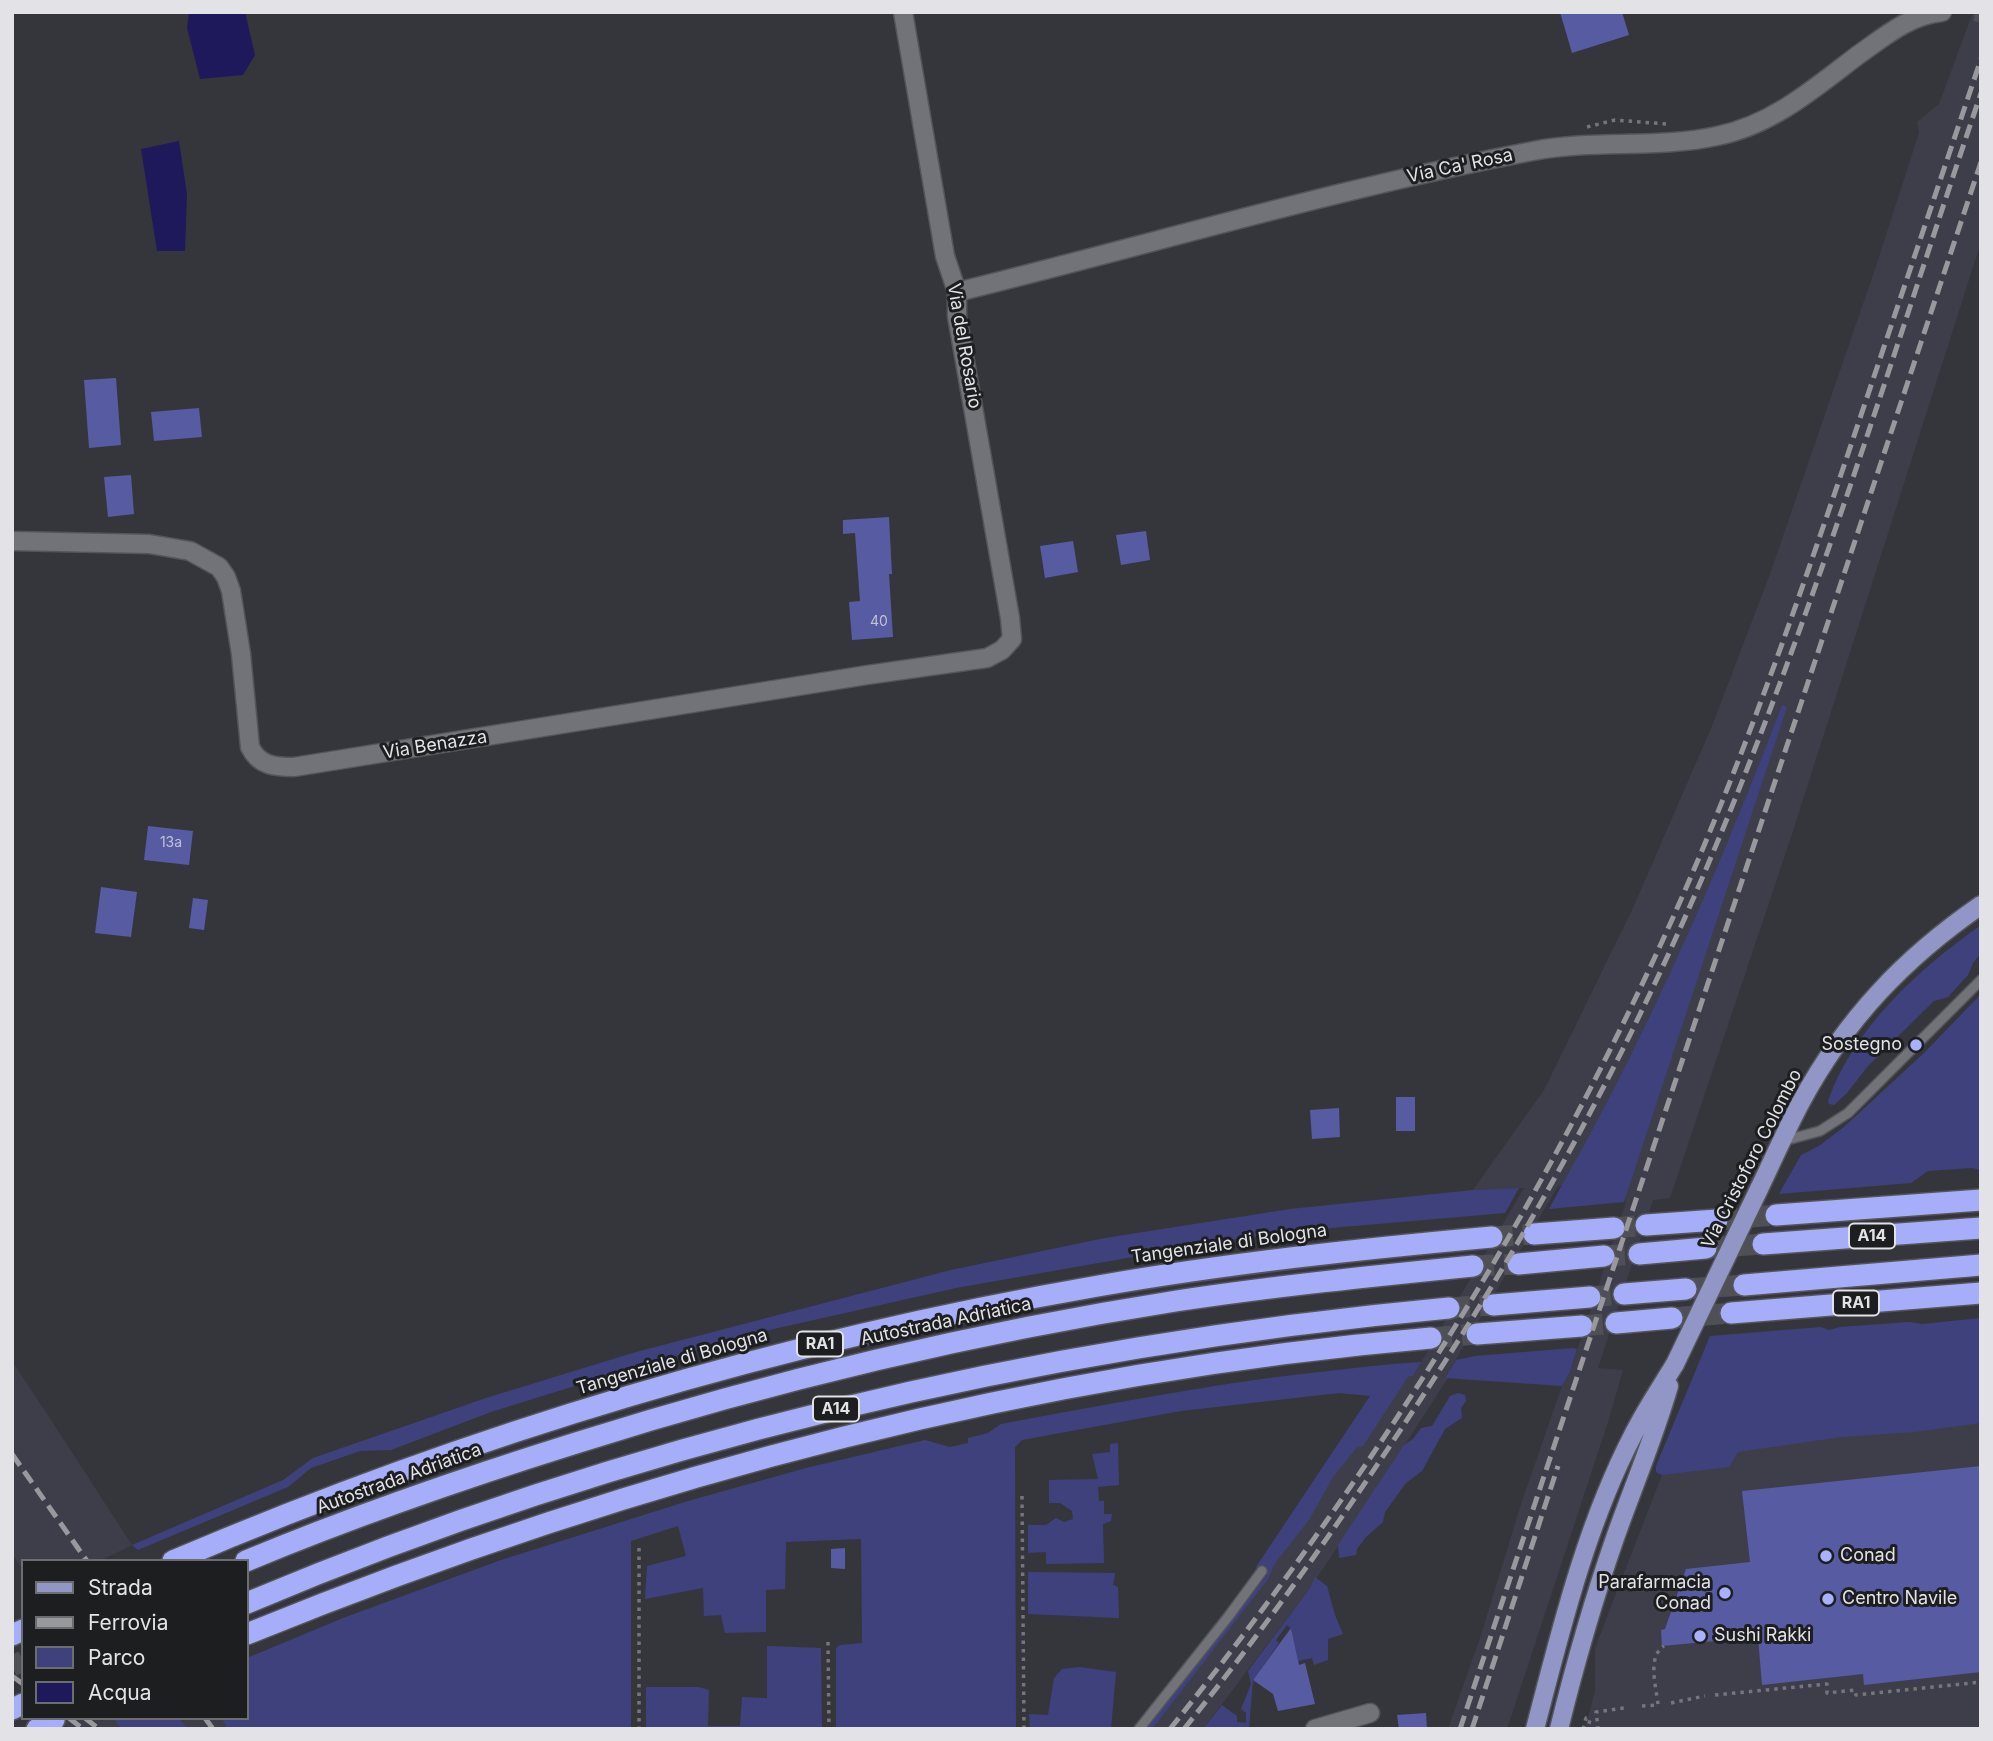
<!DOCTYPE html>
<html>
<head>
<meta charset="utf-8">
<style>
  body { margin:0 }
  #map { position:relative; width:1993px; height:1741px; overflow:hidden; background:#35363c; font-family:Inter,sans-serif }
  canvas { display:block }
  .frame { position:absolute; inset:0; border:14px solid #e3e3e7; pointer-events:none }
  .legend { position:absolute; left:21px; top:1559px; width:228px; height:161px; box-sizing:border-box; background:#1d1e20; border:2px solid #6c6d70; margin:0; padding:9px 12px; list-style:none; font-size:21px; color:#e3e3e7 }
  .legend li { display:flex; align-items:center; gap:14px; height:35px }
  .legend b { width:35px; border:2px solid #6c6d70 }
</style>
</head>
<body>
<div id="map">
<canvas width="1993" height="1741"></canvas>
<div class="frame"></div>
<ul class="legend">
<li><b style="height:9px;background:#9196c6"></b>Strada</li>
<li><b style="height:9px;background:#98989d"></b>Ferrovia</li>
<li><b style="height:19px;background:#3f417d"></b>Parco</li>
<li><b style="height:19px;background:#1e195a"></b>Acqua</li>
</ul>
</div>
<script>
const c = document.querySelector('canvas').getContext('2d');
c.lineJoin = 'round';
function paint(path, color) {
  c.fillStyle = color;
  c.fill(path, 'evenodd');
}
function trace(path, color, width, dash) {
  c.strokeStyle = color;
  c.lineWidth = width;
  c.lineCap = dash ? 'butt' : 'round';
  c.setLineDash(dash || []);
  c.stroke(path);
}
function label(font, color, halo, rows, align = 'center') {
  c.font = font + ' Inter,sans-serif';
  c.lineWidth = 6;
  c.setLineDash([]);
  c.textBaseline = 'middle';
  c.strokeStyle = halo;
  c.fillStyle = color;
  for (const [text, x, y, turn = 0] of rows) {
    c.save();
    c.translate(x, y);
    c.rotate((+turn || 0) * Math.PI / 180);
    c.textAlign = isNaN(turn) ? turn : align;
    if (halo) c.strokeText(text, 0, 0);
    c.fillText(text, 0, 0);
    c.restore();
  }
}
const built = new Path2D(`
  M1973,12H1981V242L1793,831L1670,1198L1653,1200L1598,1368L1623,1370L1608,1422L1507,1729H1448L1481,1635L1521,1504L1562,1386L1570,1372L1625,1205L1627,1189L1602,1183L1558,1186L1445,1378H1448L1371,1497L1310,1588L1203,1729H1146L1267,1575L1256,1567L1408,1377L1413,1376L1524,1188L1473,1190L1544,1090L1633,908L1712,726L1770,574L1874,272L1919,133L1917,122L1939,104Z
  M1981,1336V1729H1585L1595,1691V1648L1662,1475Z
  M12,1361L51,1420L132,1545L100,1561H23V1570L12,1554Z
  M247,1658L286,1729H70L56,1718H97L102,1721L109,1718H247Z`);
const green = new Path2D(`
  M1782,705L1787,707L1624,1202L1549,1209C1575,1161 1603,1112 1627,1063C1685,947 1736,827 1782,705Z
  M1981,925V953L1973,963L1968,975L1948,997L1934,1001L1868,1066L1847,1093L1834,1105L1829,1104L1828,1101C1854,1027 1918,970 1981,925Z
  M1981,994V1170L1972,1168L1928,1171L1911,1183L1779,1194L1801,1155L1819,1146L1845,1126L1924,1053Z
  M1519,1188L1505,1213L1296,1231L1224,1241L956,1288L765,1331L639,1366L491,1412L391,1450L360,1451L311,1468L288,1487L138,1550L132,1545L283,1480L313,1458L486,1398L636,1352L951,1270L1105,1238L1290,1209L1473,1190Z
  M1981,1318V1423L1915,1432L1841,1437L1738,1452L1729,1467L1662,1475L1656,1472V1466L1710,1336L1821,1327L1829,1330L1840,1327L1910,1322L1922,1324Z
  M1573,1348L1577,1349L1570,1372L1562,1386L1445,1378L1456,1360L1475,1356Z
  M1421,1362L1413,1376L1408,1377L1363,1446L1357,1447L1333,1477L1309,1520L1275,1563L1268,1579L1152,1729H1146L1267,1575L1256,1567L1370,1396L1339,1393L1181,1411L1022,1440L1015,1447L1016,1729H836V1648L840,1645L862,1643L861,1539L786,1542L785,1589L766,1590V1632L725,1633L721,1615L704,1616L703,1588L645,1599L647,1566L686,1556L678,1526L631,1541V1729H227L222,1718H247V1658L343,1618L501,1560L688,1501L806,1468L925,1440L950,1447L968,1443V1438L988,1433L1001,1424C1103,1405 1206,1385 1310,1373C1347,1369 1384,1364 1421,1362Z
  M1458,1393L1465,1395L1466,1401L1461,1408L1462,1418L1445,1429L1422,1471L1406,1483L1385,1512L1383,1522L1366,1537L1357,1549L1356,1555L1339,1558L1338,1545L1404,1445L1413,1439L1421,1428L1432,1426L1450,1396Z
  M1118,1443L1119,1485L1098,1487L1099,1501H1104V1514H1112L1111,1521L1103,1524L1104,1563L1046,1564V1552L1028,1553V1525H1046L1056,1518L1064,1522L1073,1519L1072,1511L1060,1503H1049V1480L1098,1479L1092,1454L1110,1452V1444Z
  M1028,1572L1115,1573L1113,1585L1118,1587L1119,1618L1028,1614Z
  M1315,1577L1327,1586L1335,1615L1343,1634L1328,1639V1660L1314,1665L1312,1658L1298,1661L1291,1628L1287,1625L1276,1640L1279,1643L1253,1680L1249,1729H1203L1222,1705L1237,1716V1722L1246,1723V1713L1241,1709L1251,1684L1248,1671L1310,1588Z
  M767,1646L821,1648L822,1729H646V1687H699L709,1690L708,1726H740L742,1697L767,1698Z
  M1079,1667L1116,1672L1111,1729H1030L1029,1714L1048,1715L1054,1678L1062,1669Z
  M113,1718H178L188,1729H122Z`);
const water = new Path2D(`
  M189,12H245L255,55L243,75L200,79L187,28Z
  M179,141L187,194L185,251H157L141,149Z`);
const building = new Path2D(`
  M1560,12H1622L1629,35L1572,53Z
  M116,378L121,445L89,448L84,380Z
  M199,408L202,437L154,441L151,412Z
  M131,475L134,514L108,517L104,477Z
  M889,517L892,574H889L893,637L852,640L849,602L860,601L855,533L843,534V520Z
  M1146,531L1150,560L1121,565L1116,535Z
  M1073,541L1078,572L1045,578L1040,546Z
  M148,826L193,831L189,865L144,860Z
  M101,887L137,892L131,937L95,933Z
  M193,898L208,900L204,930L189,928Z
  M1396,1097H1415V1131H1396Z
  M1339,1108L1340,1137L1312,1139L1310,1110Z
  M1981,1466V1672L1864,1685L1863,1674L1762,1685L1758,1637L1662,1646L1661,1630L1665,1629L1686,1569L1750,1562L1742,1491Z
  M845,1548V1569L831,1568V1549Z
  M1291,1628L1299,1665L1305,1663L1315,1704L1278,1711L1273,1694L1253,1680Z
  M1426,1713L1427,1729H1399L1397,1715Z`);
const streetTunnel = new Path2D(`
  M1975,12L1981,13`);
const highwayTunnel = new Path2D(`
  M1717,1220L1776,1215
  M1614,1228L1646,1225
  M1492,1237L1534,1234
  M1706,1248L1763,1244
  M1604,1256L1639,1254
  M1473,1266L1518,1264
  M1686,1289L1744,1285
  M1590,1297L1624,1294
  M1449,1308L1493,1305
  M1672,1318L1731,1313
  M1582,1326L1616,1323
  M1431,1338L1477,1334
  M12,1666L23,1661`);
const path = new Path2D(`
  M1587,127L1615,120L1666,124
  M1022,1496L1024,1729
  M639,1548V1729
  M828,1642L829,1729
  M1715,1695L1827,1684V1693L1855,1690L1856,1695L1981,1682
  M1671,1703L1705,1696
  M1658,1704C1656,1686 1647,1657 1664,1646
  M1642,1706L1657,1705
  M1583,1729L1586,1718L1590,1719L1588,1729
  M1596,1729L1598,1727L1596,1712L1624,1708`);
const lane = new Path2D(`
  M1783,1141L1820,1131L1848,1113L1981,980
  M1139,1729L1228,1617L1262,1571`);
const street = new Path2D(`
  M957,292C1149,245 1339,188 1533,151C1594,139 1657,149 1717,136C1772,125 1815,88 1858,55C1884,37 1909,15 1942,12
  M12,541L149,544L190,551L219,567L226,577L231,591L241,654L250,747C259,766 275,767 294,767L867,675L987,658L1002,650L1012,639L1010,618L957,316V292L945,256L903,12
  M1315,1729L1370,1713`);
const primary = new Path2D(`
  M1759,1189C1773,1160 1786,1130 1801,1102C1846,1019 1904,958 1981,905
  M1535,1729C1561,1629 1586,1525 1634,1433C1646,1409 1661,1387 1675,1364
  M1559,1729C1575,1664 1593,1601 1615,1538C1633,1487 1654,1438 1669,1386`);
const highway = new Path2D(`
  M1776,1215L1981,1200
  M1646,1225L1717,1220
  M1534,1234L1614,1228
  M1763,1244L1981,1228
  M1639,1254L1706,1248
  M1518,1264L1604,1256
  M1744,1285L1981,1265
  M1624,1294L1686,1289
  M1493,1305L1590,1297
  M1731,1313L1981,1293
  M1616,1323L1672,1318
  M1477,1334L1582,1326
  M173,1561C470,1434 781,1341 1098,1286C1229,1263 1360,1249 1492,1237
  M246,1561C354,1516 464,1478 576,1443C772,1381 973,1333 1176,1301C1275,1286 1374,1276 1473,1266
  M247,1603C628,1442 1037,1346 1449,1308
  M247,1634C625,1480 1023,1373 1431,1338
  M12,1635L23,1630
  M12,1709L23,1704
  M37,1729L54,1720`);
const rail = new Path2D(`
  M12,1454L87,1561
  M12,1676L23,1684
  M69,1718L83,1729
  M85,1718L99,1729
  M205,1718L213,1729
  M1170,1729C1360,1492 1526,1234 1654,959C1732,792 1793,617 1852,442C1895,314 1938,187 1981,59
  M1184,1729C1263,1631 1336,1528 1405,1423C1502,1277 1589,1125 1663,966C1793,685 1882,386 1981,93
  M1460,1729L1981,162
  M1472,1729L1558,1466`);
const primaryBridge = new Path2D(`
  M1675,1364L1759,1189`);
const markers = [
  [1916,1045,7,"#a9b0fc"],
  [1826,1556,7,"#a9b0fc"],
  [1725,1593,7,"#a9b0fc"],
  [1828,1599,7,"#a9b0fc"],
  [1700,1636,7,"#a9b0fc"]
];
const numberNames = [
  ["40",879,622],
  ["13a",171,843]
];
const shields = [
  [1872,1236,46],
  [1856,1303,46],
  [820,1344,46],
  [836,1409,46]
];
const shieldNames = [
  ["A14",1872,1236],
  ["RA1",1856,1303],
  ["RA1",820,1344],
  ["A14",836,1409]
];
const streetNames = [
  ["Via Ca' Rosa",1460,166,-12],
  ["Via del Rosario",964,346,80],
  ["Via Benazza",435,745,-9],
  ["Via Cristoforo Colombo",1752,1159,-63],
  ["Tangenziale di Bologna",1229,1244,-8],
  ["Autostrada Adriatica",946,1322,-12],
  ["Tangenziale di Bologna",672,1362,-16],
  ["Autostrada Adriatica",399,1479,-20]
];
const poiNames = [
  ["Sostegno",1902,1045,"right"],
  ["Conad",1840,1556],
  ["Parafarmacia",1711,1583,"right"],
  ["Conad",1711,1604,"right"],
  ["Centro Navile",1842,1599],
  ["Sushi Rakki",1714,1636]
];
paint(built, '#3d3e4a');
paint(green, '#3f417d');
paint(water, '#1e195a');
paint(building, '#575ba2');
trace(streetTunnel, '#4f5056', 18, [18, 9]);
trace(highwayTunnel, '#4f5056', 21, [21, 10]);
trace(lane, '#54555a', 12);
trace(street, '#54555a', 21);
trace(primary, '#54555a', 21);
trace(highway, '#54555a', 24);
trace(path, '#75767b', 3.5, [3.5, 5]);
trace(lane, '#727379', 9);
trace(street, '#727379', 18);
trace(primary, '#9196c6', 18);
trace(highway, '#a6adf9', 21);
trace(rail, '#98989d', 5, [14, 7]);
trace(primaryBridge, '#54555a', 21, []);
trace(primaryBridge, '#9196c6', 18);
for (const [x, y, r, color] of markers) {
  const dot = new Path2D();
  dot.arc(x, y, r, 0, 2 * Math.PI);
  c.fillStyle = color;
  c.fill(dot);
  trace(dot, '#1d1e20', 2.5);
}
label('14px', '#c0c1d6', null, numberNames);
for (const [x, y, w] of shields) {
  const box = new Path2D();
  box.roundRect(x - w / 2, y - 12.5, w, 25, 5);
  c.fillStyle = '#1d1e20';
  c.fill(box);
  trace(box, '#e3e3e7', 2);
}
label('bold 16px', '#e3e3e7', null, shieldNames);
label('18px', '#e3e3e7', '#1d1e20', streetNames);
label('18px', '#e3e3e7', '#1d1e20', poiNames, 'left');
</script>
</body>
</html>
